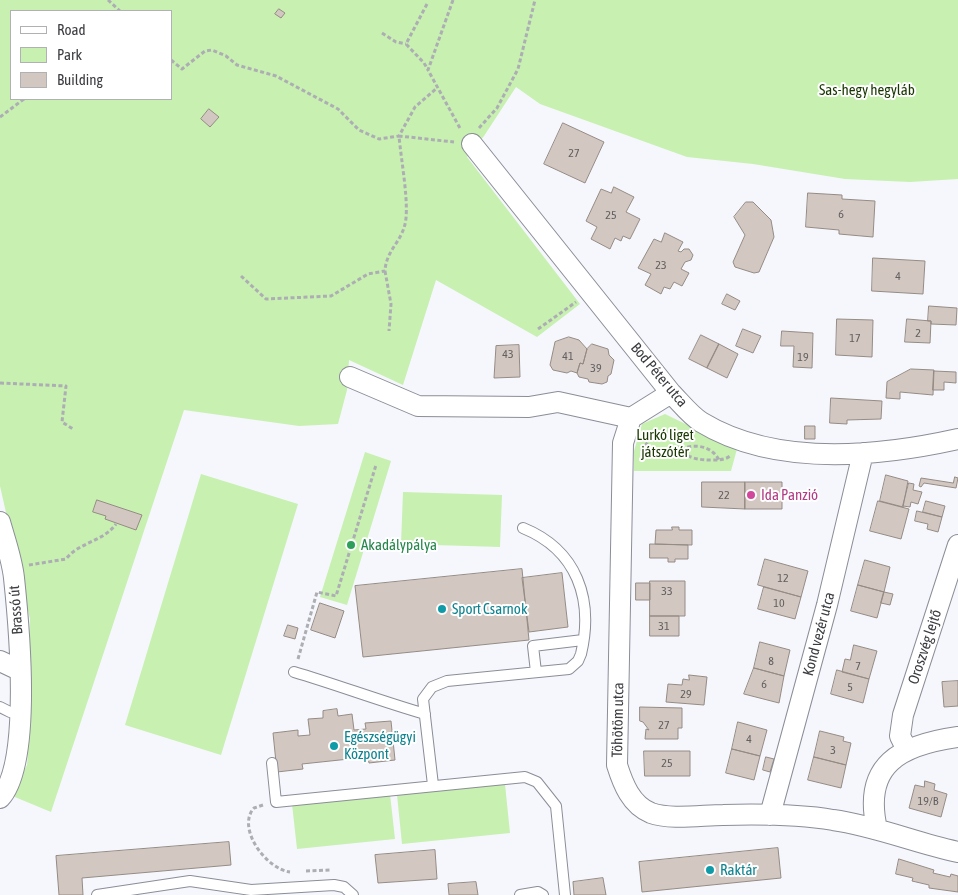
<!DOCTYPE html>
<html>
<head>
<meta charset="utf-8">
<style>
  body { margin:0 }
  #map { position:relative; width:958px; height:895px; overflow:hidden; background:#f5f7fd; font-family:"Asap Condensed",sans-serif }
  canvas { display:block }
  .legend { position:absolute; left:10px; top:10px; width:162px; height:90px; box-sizing:border-box; background:#fff; border:1px solid #b1b1b3; margin:0; padding:6px 9px; list-style:none; font-size:15px; color:#3c3d41 }
  .legend li { display:flex; align-items:center; gap:10px; height:25px }
  .legend b { width:25px; border:1px solid #b1b1b3 }
</style>
</head>
<body>
<div id="map">
<canvas width="958" height="895"></canvas>
<ul class="legend">
<li><b style="height:6px;background:#fff"></b>Road</li>
<li><b style="height:14px;background:#c8f0b1"></b>Park</li>
<li><b style="height:14px;background:#d3c8c1"></b>Building</li>
</ul>
</div>
<script>
const c = document.querySelector('canvas').getContext('2d');
c.lineJoin = 'round';
function paint(path, color) {
  c.fillStyle = color;
  c.fill(path, 'evenodd');
}
function trace(path, color, width, dash) {
  c.strokeStyle = color;
  c.lineWidth = width;
  c.lineCap = dash ? 'butt' : 'round';
  c.setLineDash(dash || []);
  c.stroke(path);
}
function label(font, color, halo, rows, align = 'center') {
  c.font = font + ' "Asap Condensed",sans-serif';
  c.lineWidth = 4;
  c.setLineDash([]);
  c.textBaseline = 'middle';
  c.strokeStyle = halo;
  c.fillStyle = color;
  for (const [text, x, y, turn = 0] of rows) {
    c.save();
    c.translate(x, y);
    c.rotate((+turn || 0) * Math.PI / 180);
    c.textAlign = isNaN(turn) ? turn : align;
    if (halo) c.strokeText(text, 0, 0);
    c.fillText(text, 0, 0);
    c.restore();
  }
}
const green = new Path2D(`
  M0,0H958V179L910,182L845,179L753,164L687,157L540,104L516,87L484,136L467,157L580,304L537,337L436,280L403,385L349,360L347,390L338,424L299,426L184,410L51,812L10,795L27,765L30,722L28,670L30,619L0,486ZM11,11H171V99H11Z
  M665,414L737,449L731,471H634V451L642,424Z
  M365,452L391,461L347,605L320,597Z
  M201,474L298,504L221,755L125,725Z
  M403,492L502,495L500,547L401,544Z
  M505,784L510,833L402,844L397,795Z
  M390,794L395,839L297,849L292,804Z`);
const building = new Path2D(`
  M279,9L285,13L281,18L275,14Z
  M209,109L219,117L210,127L201,119Z
  M563,123L604,142L585,183L544,164Z
  M614,187L634,197L626,212L640,219L630,239L623,236L621,241L615,238L610,249L591,239L597,227L586,221L601,189L611,193Z
  M808,193L842,195V199L875,201L873,237L839,234V230L806,227Z
  M746,202H753L771,220L774,237L759,272L754,273L735,267L733,262L745,235L734,217Z
  M665,233L683,242L678,251L681,252L684,249H689L693,255L691,260L685,262L681,269L689,273L682,286L674,282L670,289L664,287L661,294L645,285L651,274L638,268L654,239L661,242Z
  M873,258L925,261L923,294L872,291Z
  M727,294L740,301L735,310L722,304Z
  M929,306L957,308L956,325L931,324V321H928Z
  M837,319L873,320L872,357L836,355Z
  M907,319L931,321L930,343L905,342Z
  M743,329L761,336L753,353L736,346Z
  M782,331L813,333L812,368L793,367L794,346H781Z
  M701,335L719,344L707,368L689,359Z
  M569,337L579,340L587,349L583,364L580,363L577,373L571,371L567,373L553,370L550,365L555,342Z
  M592,344L608,349L609,355L614,360L611,374L608,376L607,382L602,384L589,382L588,379L579,377L577,373L580,363L583,364L587,349Z
  M719,344L738,354L727,378L707,368Z
  M519,345L520,377L494,378L496,346Z
  M911,369L934,370L933,395L900,392V399L886,398L887,382Z
  M934,371L956,372V383L944,382V390H933Z
  M831,398L882,401L881,419L847,420V424L830,423Z
  M805,426H815V439H805Z
  M886,475L908,481L903,507L880,501Z
  M955,477L958,478L956,488L924,483L921,487L919,486L921,478L953,483Z
  M702,482H745V509L702,507Z
  M745,482H782V509H745Z
  M909,483L914,484L913,490L922,492L918,504L911,502L910,507L903,506Z
  M97,500L142,515L136,530L105,519L106,516L93,512Z
  M878,501L909,509L901,539L870,531Z
  M926,501L945,506L942,517L923,512Z
  M917,511L942,517L938,532L927,529L928,524L915,521Z
  M672,527H679V530H692V545L655,544L656,530H672Z
  M650,544L688,545V559H675V562H668V558H650Z
  M765,559L808,571L801,597L758,585Z
  M865,560L890,567L884,592L858,585Z
  M522,569L529,640L363,657L355,586Z
  M562,573L568,627L529,632L522,578Z
  M650,581H685V616H650Z
  M636,583H650V600H636Z
  M858,585L884,592L877,618L851,611Z
  M764,587L801,597L795,619L758,609Z
  M884,592L893,594L890,605L881,603Z
  M320,603L344,611L335,638L311,630Z
  M650,616H679V636H650Z
  M288,625L298,628L295,639L284,636Z
  M760,642L790,650L784,676L754,668Z
  M854,645L877,651L869,679L842,672L845,659L850,660Z
  M754,668L784,676L779,703L744,694Z
  M837,670L869,679L863,703L831,694Z
  M689,675L707,677L704,705L666,702L668,684L682,685L683,679L689,680Z
  M958,681V706L944,707L942,682Z
  M640,707L682,708V728H678V739H645L646,729L649,730L643,722L640,721Z
  M337,709L338,716L352,714L354,730L366,729L365,723L391,721L395,760L369,763L368,757L302,764L303,769L277,772L273,733L298,730V736L310,735L308,719L323,718V711Z
  M738,722L767,730L760,756L732,749Z
  M820,731L844,737L843,741L851,743L846,765L814,757Z
  M732,749L760,756L754,780L726,773Z
  M644,751H690V776H645Z
  M766,757L774,759L770,772L763,770Z
  M814,757L846,765L841,788L808,780Z
  M925,781L935,784L934,790L947,794L941,817L909,808L915,785L924,787Z
  M229,842L231,865L82,878L83,895H59L56,856Z
  M778,848L781,878L642,892L639,862Z
  M435,850L437,879L378,883L375,855Z
  M899,859L934,870L933,873L950,877L951,874L958,876V892L929,888V885L912,881L913,878L896,874Z
  M603,878L606,895H574L573,882Z
  M476,882L478,895H449L448,884Z`);
const path = new Path2D(`
  M108,0L120,11
  M453,0L428,70L461,130
  M427,4L406,44L424,63L428,70
  M382,33L396,42L406,44
  M171,60L182,69L205,51L212,50L226,56L237,65L276,76L338,109L359,130L379,139L399,136L415,107L437,88
  M0,117L24,99
  M479,128L497,108L518,69L535,0
  M385,271L391,304L389,331
  M241,276L266,299L331,296L368,274L385,271C386,249 404,241 406,218C408,196 401,159 399,136L454,142
  M538,329L576,302
  M0,383L66,386L62,422L73,429
  M681,449C695,444 711,445 719,460
  M641,451L651,438L663,432C689,440 671,460 711,460C718,460 725,460 730,456
  M29,565L66,559C79,542 103,542 116,524
  M298,659L317,592L336,596L376,465
  M263,805L254,808C236,828 266,869 290,872
  M306,871L330,870`);
const service = new Path2D(`
  M294,672C338,685 380,701 425,714
  M536,672L533,646L583,640
  M0,707L10,712L19,714
  M272,763L276,802L525,777L537,782L556,806L565,895
  M433,785L423,699L432,687L447,681L569,669L578,661L581,654C594,599 577,550 523,528
  M97,895L190,881L251,890L334,885L344,887L353,895
  M520,895L538,892L543,895`);
const minor = new Path2D(`
  M472,144L671,393C680,402 690,415 701,422C775,467 877,457 958,439
  M350,377L418,406L529,407L558,402L631,418
  M671,393L631,418L623,443L617,765C623,784 631,805 651,813C670,820 703,815 723,815C760,814 797,814 833,820C876,826 916,843 958,852
  M0,522C5,540 12,559 14,578C19,625 32,764 0,798
  M0,661L19,670
  M907,750L900,736L903,715L958,545
  M770,815L827,605L863,453
  M877,829C862,764 901,745 958,737`);
const markers = [
  [751,495,5,"#d1479c"],
  [351,545,5,"#2e9e5b"],
  [442,609,5,"#0f9aa8"],
  [334,746,5,"#0f9aa8"],
  [710,870,5,"#0f9aa8"]
];
const numberNames = [
  ["27",574,153],
  ["6",841,214],
  ["25",611,215],
  ["23",661,265],
  ["4",898,276],
  ["2",918,333],
  ["17",855,338],
  ["43",508,354],
  ["41",568,356],
  ["19",803,357],
  ["39",596,368],
  ["22",724,495],
  ["12",783,578],
  ["33",667,591],
  ["10",779,603],
  ["31",664,626],
  ["8",771,661],
  ["7",858,666],
  ["6",764,684],
  ["5",850,687],
  ["29",686,694],
  ["27",664,725],
  ["4",749,739],
  ["3",833,750],
  ["25",667,763],
  ["19/B",928,801]
];
const parkNames = [
  ["Sas-hegy hegyláb",867,90],
  ["Lurkó liget",665,435],
  ["játszótér",665,452]
];
const streetNames = [
  ["Bod Péter utca",659,375,50],
  ["Brassó út",16,610,-94],
  ["Kond vezér utca",819,634,-75],
  ["Oroszvég lejtő",925,647,-72],
  ["Töhötöm utca",618,720,-89]
];
const hotelNames = [
  ["Ida Panzió",761,495]
];
const leisureNames = [
  ["Akadálypálya",361,545]
];
const cultureNames = [
  ["Sport Csarnok",452,609],
  ["Egészségügyi",344,737],
  ["Központ",344,754],
  ["Raktár",720,870]
];
paint(green, '#c8f0b1');
paint(building, '#d3c8c1');
trace(building, '#958b85', 1);
trace(service, '#8b8d97', 12);
trace(minor, '#8b8d97', 22);
trace(path, '#adaeb4', 3, [4, 2.5]);
trace(service, '#fff', 10);
trace(minor, '#fff', 20);
for (const [x, y, r, color] of markers) {
  const dot = new Path2D();
  dot.arc(x, y, r, 0, 2 * Math.PI);
  c.fillStyle = color;
  c.fill(dot);
  trace(dot, '#fff', 2);
}
label('12px', '#626061', null, numberNames);
label('15px', '#193700', '#fff', parkNames);
label('15px', '#3c3d41', '#fff', streetNames);
label('15px', '#b23c85', '#fff', hotelNames, 'left');
label('15px', '#27864d', '#fff', leisureNames, 'left');
label('15px', '#0d838f', '#fff', cultureNames, 'left');
</script>
</body>
</html>
